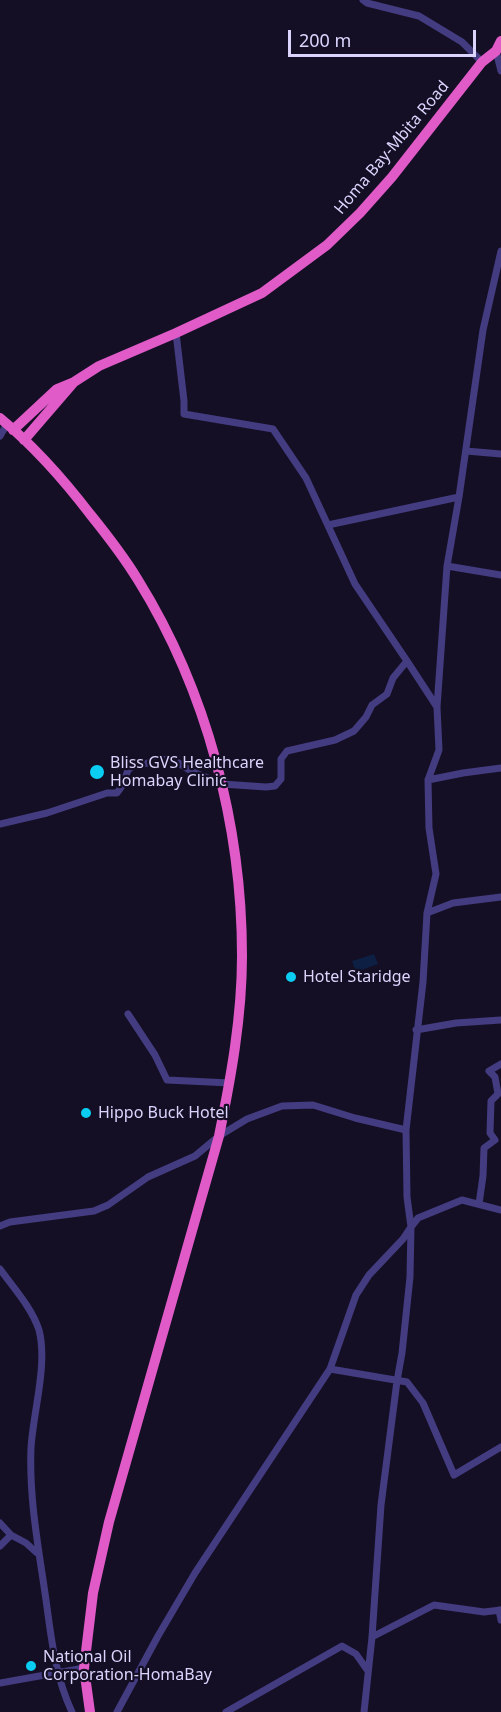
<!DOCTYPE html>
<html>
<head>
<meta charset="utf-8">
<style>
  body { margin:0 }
  #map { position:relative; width:501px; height:1712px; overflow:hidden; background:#140f24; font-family:"Noto Sans",sans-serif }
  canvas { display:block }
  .scale { position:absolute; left:288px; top:30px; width:188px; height:27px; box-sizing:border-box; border:3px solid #dbd4fd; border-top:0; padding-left:8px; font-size:18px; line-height:21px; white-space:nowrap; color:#dbd4fd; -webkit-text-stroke:4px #140f24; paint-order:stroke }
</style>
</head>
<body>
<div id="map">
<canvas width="501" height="1712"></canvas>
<div class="scale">200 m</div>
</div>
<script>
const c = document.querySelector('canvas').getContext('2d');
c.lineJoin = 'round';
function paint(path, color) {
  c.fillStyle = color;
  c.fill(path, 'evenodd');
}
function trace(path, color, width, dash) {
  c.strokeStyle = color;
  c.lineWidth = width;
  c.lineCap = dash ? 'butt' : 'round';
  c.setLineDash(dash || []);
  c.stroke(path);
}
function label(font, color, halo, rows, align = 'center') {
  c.font = font + ' "Noto Sans",sans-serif';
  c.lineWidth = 4.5;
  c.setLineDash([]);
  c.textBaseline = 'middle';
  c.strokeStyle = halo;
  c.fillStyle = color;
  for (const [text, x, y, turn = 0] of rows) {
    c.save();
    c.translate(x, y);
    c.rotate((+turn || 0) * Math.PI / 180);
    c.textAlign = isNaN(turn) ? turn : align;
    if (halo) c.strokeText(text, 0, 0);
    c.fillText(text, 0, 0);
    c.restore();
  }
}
const water = new Path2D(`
  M374,954L378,964L356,972L352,961Z`);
const minor = new Path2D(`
  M363,0L367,3L419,16L462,42L482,62
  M496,51L501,71
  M176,333L184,401V414L273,429L306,478L355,584L407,661
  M0,436L7,424
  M466,451L501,454
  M328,525L459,497
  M447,566L501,575
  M428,780L463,773L501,768
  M0,824L47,813L107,793H117L122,786L128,770L133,766L168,759L177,762L191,771L222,784L266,787L275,786L281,779V759L287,751L335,740L354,731L366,717L372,705L387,694L393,678L407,661L437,707
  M427,913L453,903L501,897
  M128,1014L155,1055L167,1080L230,1083
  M416,1030L456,1023L501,1020
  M479,1204L483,1176L484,1148L495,1140L490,1133L491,1101L498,1094L495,1077L489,1071L501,1064
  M0,1226L10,1222L94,1211L108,1205L148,1177L195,1156L219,1136L247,1119L282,1106L313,1105L355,1118L406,1130
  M0,1269C13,1287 32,1308 39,1330C48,1364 33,1413 31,1448C29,1497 38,1545 45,1593C51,1634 54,1674 72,1712
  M330,1369L407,1382L423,1403L454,1475L501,1447
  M0,1523L11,1535L26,1543L37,1553
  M0,1546L11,1535
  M499,1610L501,1620
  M372,1637L434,1605L484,1612L501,1610
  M0,1683L84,1668
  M117,1712L158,1636L195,1573L330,1369L356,1295L369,1275L403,1239L411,1227L407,1197L406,1130L423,982L427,913L436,874L429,828L428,780L439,750L437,707L447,566L459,497L483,330L501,251
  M226,1712C264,1690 303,1668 342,1646L356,1654L368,1671
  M364,1712L372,1637L381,1505L397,1381L402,1353L410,1277L411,1227L418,1218L462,1200L501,1210`);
const trunk = new Path2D(`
  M0,418C34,446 64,480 90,514C107,535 124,557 138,580C207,691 242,826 242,956C242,1017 231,1077 219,1136L109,1522L93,1593L84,1668L90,1712
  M13,430L57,389L74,382L99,366L176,333L262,293L327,245L360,213L392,177L482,62L496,51L501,41
  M24,440L74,382`);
const markers = [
  [97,772,8,"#0bcdf2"],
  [291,977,6,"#0bcdf2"],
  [86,1113,6,"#0bcdf2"],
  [31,1666,6,"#0bcdf2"]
];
const streetNames = [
  ["Homa Bay-Mbita Road",392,148,-50]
];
const poiNames = [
  ["Bliss GVS Healthcare",110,763],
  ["Homabay Clinic",110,781],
  ["Hotel Staridge",303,977],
  ["Hippo Buck Hotel",98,1113],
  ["National Oil",43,1657],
  ["Corporation-HomaBay",43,1675]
];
paint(water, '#0e1f44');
trace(minor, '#433c80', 7);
trace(trunk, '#e05ac8', 10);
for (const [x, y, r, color] of markers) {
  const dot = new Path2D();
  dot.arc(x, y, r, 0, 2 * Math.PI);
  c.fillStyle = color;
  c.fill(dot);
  trace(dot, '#140f24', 2);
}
label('16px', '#dbd4fd', '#140f24', streetNames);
label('16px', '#dbd4fd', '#140f24', poiNames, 'left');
</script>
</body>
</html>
